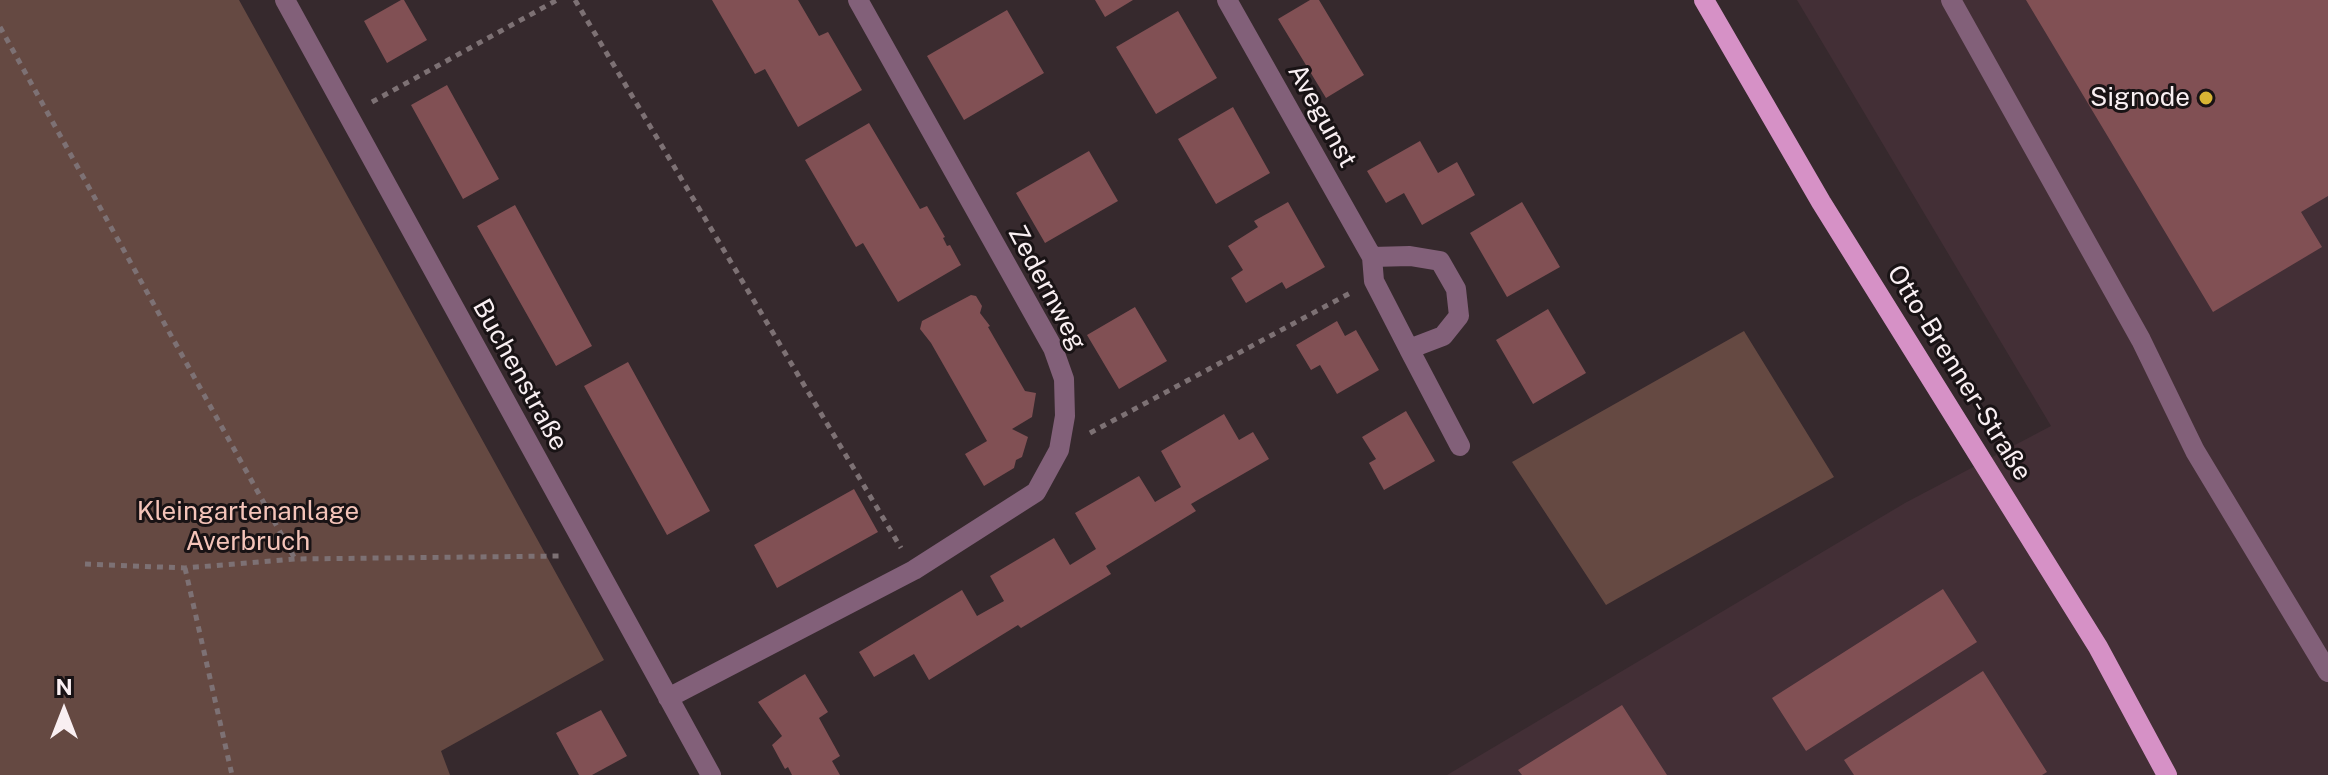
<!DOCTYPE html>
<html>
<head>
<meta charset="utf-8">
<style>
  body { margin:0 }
  #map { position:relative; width:2328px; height:775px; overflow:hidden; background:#36292d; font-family:"Public Sans",sans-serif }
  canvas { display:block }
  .north { position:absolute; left:24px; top:671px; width:80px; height:80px; -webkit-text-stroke:6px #191315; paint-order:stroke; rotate:0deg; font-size:22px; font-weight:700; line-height:32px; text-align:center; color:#f9eff2 }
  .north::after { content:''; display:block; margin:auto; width:28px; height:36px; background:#f9eff2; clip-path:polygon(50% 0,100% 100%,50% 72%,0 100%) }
</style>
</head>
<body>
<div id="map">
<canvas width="2328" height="775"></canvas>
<div class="north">N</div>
</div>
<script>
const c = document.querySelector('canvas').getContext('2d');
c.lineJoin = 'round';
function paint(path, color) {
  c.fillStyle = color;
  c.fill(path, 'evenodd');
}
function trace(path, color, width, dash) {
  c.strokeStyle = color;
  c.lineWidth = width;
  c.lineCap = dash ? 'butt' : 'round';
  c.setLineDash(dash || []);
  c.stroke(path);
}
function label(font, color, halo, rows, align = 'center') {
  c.font = font + ' "Public Sans",sans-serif';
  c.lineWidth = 6;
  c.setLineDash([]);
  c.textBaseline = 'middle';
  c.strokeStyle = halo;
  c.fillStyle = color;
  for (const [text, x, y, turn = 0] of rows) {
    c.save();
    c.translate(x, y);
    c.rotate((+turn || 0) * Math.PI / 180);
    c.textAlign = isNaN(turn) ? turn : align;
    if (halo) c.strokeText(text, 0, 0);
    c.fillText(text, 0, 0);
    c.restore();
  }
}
const built = new Path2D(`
  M1797,0H2328V775H1447L1905,503L2051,426Z`);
const green = new Path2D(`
  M0,0H239L604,660L441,751L450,775H0Z
  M1744,331L1834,477L1606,605L1512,462Z`);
const building = new Path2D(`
  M401,0H404L427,40L387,63L364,21Z
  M712,0H798L819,36L828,32L862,90L798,127L765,69L755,74Z
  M1095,0H1133L1105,17Z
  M1310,0H1319L1364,75L1326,98L1278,19Z
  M2026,0H2328V196L2301,212L2322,247L2213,312Z
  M1007,10L1044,73L964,120L927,56Z
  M1178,11L1217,78L1156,114L1116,47Z
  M447,85L499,179L463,199L411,105Z
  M1233,107L1270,173L1216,204L1178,139Z
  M869,123L920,209L927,206L945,237L943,238L947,246L950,245L961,265L898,302L863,243L856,247L805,160Z
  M1420,141L1438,173L1457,162L1475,195L1422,225L1404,193L1386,203L1367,171Z
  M1089,151L1118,201L1045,243L1016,193Z
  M1288,202L1325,267L1286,289L1282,282L1246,303L1231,278L1243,270L1228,246L1258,227L1254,221Z
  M1522,202L1560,267L1507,297L1470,233Z
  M515,205L592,346L556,366L477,226Z
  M971,295L976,296L982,306L980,313L990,326L988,327L1025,391L1036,393L1032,417L1012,429L1028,437L1022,457L1016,460L1014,468L984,486L965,454L987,441L931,343L920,329L922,321Z
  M1135,307L1167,361L1119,389L1087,335Z
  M1548,309L1586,373L1533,404L1496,340Z
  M1337,321L1345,336L1356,330L1379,370L1337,394L1320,365L1311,370L1296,345Z
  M628,362L710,511L667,535L584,386Z
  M1406,411L1435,461L1384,490L1369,463L1376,459L1362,437Z
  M1224,414L1239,440L1253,432L1269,459L1191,504L1196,511L1106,566L1111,574L1021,628L1018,625L929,680L914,654L874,677L859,652L962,590L977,616L1004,601L990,576L1054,538L1070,565L1096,549L1075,513L1139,476L1155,502L1181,487L1161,451Z
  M854,489L878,532L777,588L754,545Z
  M1943,589L1977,642L1806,751L1772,698Z
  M1983,671L2047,772L2042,775H1854L1844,760Z
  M805,674L828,712L819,718L840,756L832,761L840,775H792L788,767L785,769L772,745L782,736L758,702Z
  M1622,705L1667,775H1522L1518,770Z
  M601,710L627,756L592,775H579L556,733Z`);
const path = new Path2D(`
  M575,0L901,548
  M0,27L295,559
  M372,102L557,0
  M1090,433L1352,292
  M85,564L185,568L295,559L560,556
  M185,568L232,775`);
const minor = new Path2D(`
  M285,0L711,775
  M1227,0L1372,257L1374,281L1409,349L1443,336L1459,316L1456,289L1440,261L1410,256L1372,257
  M1951,0L2141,340L2195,451L2328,672
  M1409,349L1460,446
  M668,698L914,570L1036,492L1059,450L1065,416L1064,379L1053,348L858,0`);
const major = new Path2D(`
  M1704,0L1821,202L2098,647L2167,775`);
const markers = [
  [2206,98,8,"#d8b434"]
];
const poiNames = [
  ["Signode",2190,98]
];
const streetNames = [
  ["Avegunst",1322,116,61],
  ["Zedernweg",1047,288,62],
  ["Otto-Brenner-Straße",1959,373,58],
  ["Buchenstraße",520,375,61]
];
const parkNames = [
  ["Kleingartenanlage",248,512],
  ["Averbruch",248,542]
];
paint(built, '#432f36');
paint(green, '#654942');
paint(building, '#815054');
trace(path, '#7d7174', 5, [6, 6]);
trace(minor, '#826079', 20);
trace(major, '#d691c6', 20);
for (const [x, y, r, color] of markers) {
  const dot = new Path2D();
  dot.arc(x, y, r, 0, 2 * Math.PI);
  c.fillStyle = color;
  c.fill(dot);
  trace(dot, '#191315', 3);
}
label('26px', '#f9eff2', '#191315', poiNames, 'right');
label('26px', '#f9eff2', '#191315', streetNames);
label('26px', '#f5c4b9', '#191315', parkNames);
</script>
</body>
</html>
